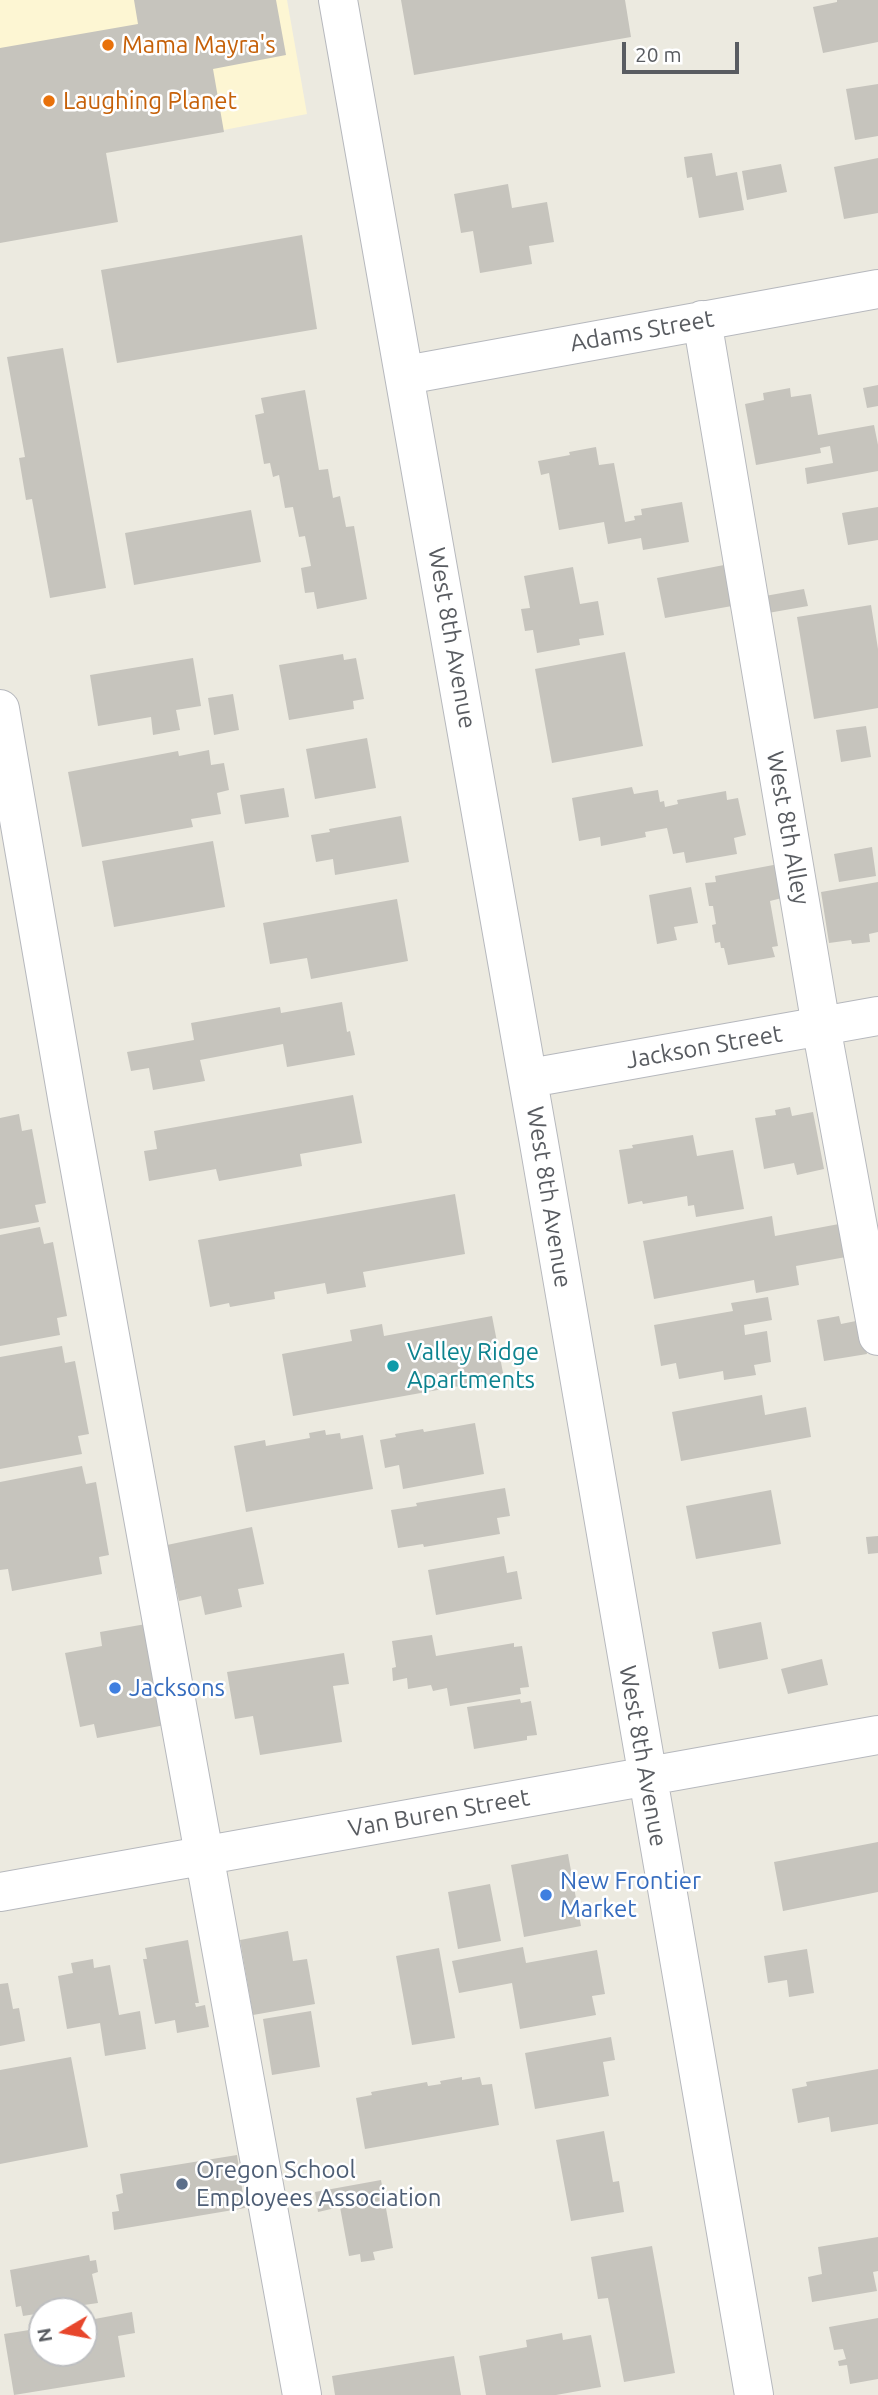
<!DOCTYPE html>
<html>
<head>
<meta charset="utf-8">
<style>
  body { margin:0 }
  #map { position:relative; width:878px; height:2395px; overflow:hidden; background:#eceae0; font-family:Ubuntu,sans-serif }
  canvas { display:block }
  .north { position:absolute; left:28px; top:2297px; width:70px; height:70px; box-sizing:border-box; background:#fff; border:2px solid #bdbec0; border-radius:50%; rotate:260deg; font-size:19px; font-weight:700; line-height:28px; text-align:center; color:#595c61 }
  .north::after { content:''; display:block; margin:auto; width:24px; height:32px; background:#e7462b; clip-path:polygon(50% 0,100% 100%,50% 72%,0 100%) }
  .scale { position:absolute; left:622px; top:42px; width:117px; height:32px; box-sizing:border-box; border:4px solid #595c61; border-top:0; padding-left:9px; font-size:21px; line-height:24px; white-space:nowrap; color:#595c61; -webkit-text-stroke:5px #fff; paint-order:stroke }
</style>
</head>
<body>
<div id="map">
<canvas width="878" height="2395"></canvas>
<div class="north">N</div>
<div class="scale">20 m</div>
</div>
<script>
const c = document.querySelector('canvas').getContext('2d');
c.lineJoin = 'round';
function paint(path, color) {
  c.fillStyle = color;
  c.fill(path, 'evenodd');
}
function trace(path, color, width, dash) {
  c.strokeStyle = color;
  c.lineWidth = width;
  c.lineCap = dash ? 'butt' : 'round';
  c.setLineDash(dash || []);
  c.stroke(path);
}
function label(font, color, halo, rows, align = 'center') {
  c.font = font + ' Ubuntu,sans-serif';
  c.lineWidth = 5;
  c.setLineDash([]);
  c.textBaseline = 'middle';
  c.strokeStyle = halo;
  c.fillStyle = color;
  for (const [text, x, y, turn = 0] of rows) {
    c.save();
    c.translate(x, y);
    c.rotate((+turn || 0) * Math.PI / 180);
    c.textAlign = isNaN(turn) ? turn : align;
    if (halo) c.strokeText(text, 0, 0);
    c.fillText(text, 0, 0);
    c.restore();
  }
}
const commercial = new Path2D(`
  M0,0H287L307,114L0,173Z`);
const building = new Path2D(`
  M134,0H276L286,55L213,69L224,132L106,153L118,222L0,243V48L138,24Z
  M401,0H625L631,37L414,75Z
  M837,0H878V42L823,53L813,7L837,2Z
  M878,84V136L855,140L846,89Z
  M712,153L716,176L737,172L744,210L699,218L692,177L687,178L684,157Z
  M878,158V213L844,219L834,167Z
  M781,164L787,192L747,200L742,171Z
  M508,184L512,208L547,202L554,242L529,246L532,264L480,273L473,231L461,233L454,194Z
  M302,235L317,329L117,363L101,270Z
  M63,348L106,588L50,598L32,499L26,500L19,458L25,457L7,357Z
  M878,385V406L867,408L863,388Z
  M790,388L791,397L811,394L818,435L874,425L878,445V471L807,484L805,468L833,463L830,446L820,448L821,453L756,465L745,404L764,400L763,393Z
  M305,390L319,470L328,469L333,498L340,496L346,527L354,526L367,599L317,609L314,592L305,593L301,568L311,566L305,536L299,537L293,507L285,508L279,475L273,477L270,463L264,464L255,415L264,413L261,398Z
  M596,447L599,465L614,463L625,522L635,520L634,516L642,515L641,509L682,502L689,542L643,550L641,538L608,544L604,522L559,530L549,473L541,475L538,461L570,455L569,452Z
  M878,507V540L848,545L842,513Z
  M251,510L261,562L134,585L125,533Z
  M724,565L732,606L665,618L657,578Z
  M573,567L580,604L598,601L604,635L579,639L580,645L537,653L533,630L525,631L521,609L530,608L524,576Z
  M804,589L808,606L768,613L765,596Z
  M871,605L878,649V708L814,719L797,617Z
  M625,652L643,746L552,763L535,669Z
  M343,654L344,660L356,658L364,699L353,701L354,709L289,720L279,665Z
  M193,658L201,706L176,710L180,730L153,735L151,717L98,726L90,675Z
  M233,694L239,730L214,735L208,698Z
  M866,726L871,757L841,762L836,730Z
  M367,738L376,788L315,799L306,749Z
  M209,750L211,765L224,763L229,790L217,793L221,814L191,819L193,827L82,847L68,772L178,751L179,756Z
  M632,787L634,794L658,790L660,802L664,801L665,807L678,804L677,800L726,791L727,800L738,798L746,835L734,838L737,854L686,863L684,852L673,854L667,828L645,832L646,837L601,846L600,837L579,841L572,798Z
  M284,788L289,817L245,824L240,795Z
  M401,816L409,862L335,875L333,859L316,862L311,835L330,832L329,829Z
  M213,841L225,907L114,927L102,861Z
  M872,847L876,876L839,882L834,854Z
  M784,863L790,896L770,901L778,946L772,947L775,957L728,965L724,948H721L720,942L715,943L712,925L716,924L713,906H709L705,883L716,882L715,876Z
  M878,882V932L869,934L870,942L852,944L851,940L829,943L821,892Z
  M691,887L698,923L674,927L677,940L657,944L649,895Z
  M397,899L408,961L311,979L307,958L270,964L263,923Z
  M342,1002L347,1032L350,1031L355,1055L287,1067L283,1044L200,1060L205,1081L153,1090L149,1068L131,1071L127,1052L194,1040L191,1023L280,1007L281,1013Z
  M353,1095L362,1143L300,1154L302,1166L219,1181L216,1169L149,1181L144,1151L157,1149L154,1131Z
  M790,1107L792,1116L813,1112L824,1169L797,1175L794,1163L764,1169L755,1118L776,1115L775,1110Z
  M19,1114L22,1131L32,1129L46,1203L35,1205L39,1222L0,1229V1118Z
  M693,1135L697,1156L733,1150L744,1209L696,1217L694,1205L688,1206L687,1196L643,1204L642,1201L628,1204L619,1150L633,1148L632,1145Z
  M455,1194L465,1254L363,1272L366,1287L327,1294L325,1283L274,1292L275,1299L230,1307L229,1303L210,1307L198,1240Z
  M772,1216L775,1236L839,1224L846,1257L796,1266L799,1285L756,1293L754,1280L654,1299L643,1241Z
  M40,1227L44,1244L53,1242L67,1316L57,1318L60,1335L0,1346V1235Z
  M768,1297L772,1320L744,1325L745,1335L767,1331L771,1362L754,1365L756,1375L724,1380L723,1371L679,1379L676,1363L661,1366L654,1325L733,1311L731,1303Z
  M492,1316L504,1378L293,1416L282,1354L352,1341L350,1330L382,1324L384,1336Z
  M839,1316L841,1324L861,1320L867,1354L824,1361L817,1320Z
  M62,1346L65,1363L75,1361L89,1434L78,1436L82,1454L0,1469V1357Z
  M762,1395L765,1415L806,1407L811,1437L681,1461L672,1412Z
  M475,1423L484,1474L403,1489L399,1465L385,1468L380,1440L396,1437L395,1434L423,1429L424,1432Z
  M325,1430L326,1435L340,1433L341,1439L363,1435L373,1489L246,1512L234,1446L265,1440L266,1446L310,1438L309,1433Z
  M82,1466L86,1484L96,1482L109,1555L99,1557L102,1574L12,1591L8,1569L0,1570V1482Z
  M505,1488L510,1516L497,1518L500,1534L424,1547L423,1544L398,1548L391,1510L417,1506L416,1503Z
  M771,1490L781,1544L696,1559L686,1506Z
  M252,1527L264,1584L238,1589L242,1607L205,1615L201,1596L179,1601L167,1545Z
  M878,1536V1553L868,1554L866,1537Z
  M504,1556L507,1573L517,1571L522,1599L436,1615L428,1570Z
  M761,1622L768,1659L719,1669L712,1632Z
  M146,1624L165,1725L97,1738L94,1724L80,1727L65,1653L102,1646L100,1632Z
  M432,1635L436,1656L514,1643V1647L522,1646L529,1687L520,1688L521,1694L450,1706L447,1688L433,1691L431,1685L408,1689L407,1678L393,1681L392,1668L396,1667L392,1641Z
  M344,1653L349,1684L333,1686L342,1742L260,1755L253,1716L235,1719L227,1672Z
  M822,1659L828,1685L788,1694L781,1669Z
  M520,1699L521,1703L531,1701L537,1735L527,1736V1740L474,1749L467,1707Z
  M878,1842V1892L783,1911L774,1862Z
  M568,1854L581,1926L524,1937L511,1865Z
  M490,1884L501,1941L458,1949L448,1892Z
  M288,1931L293,1961L307,1959L315,2004L253,2015L240,1940Z
  M188,1940L199,2003H195L196,2007L205,2005L209,2027L177,2033L175,2020L155,2024L143,1959H147L145,1948Z
  M523,1947L526,1963L597,1950L605,1994L592,1996L596,2015L520,2029L512,1983L459,1993L452,1961Z
  M439,1948L455,2038L412,2045L396,1956Z
  M807,1949L814,1993L789,1997L787,1980L768,1983L764,1956Z
  M93,1959L94,1968L110,1965L119,2015L140,2011L146,2049L105,2056L100,2023L67,2029L58,1976L73,1973L71,1963Z
  M8,1983L13,2009L19,2008L25,2041L0,2046V1984Z
  M311,2011L320,2067L272,2075L263,2019Z
  M611,2037L615,2060L603,2062L609,2096L535,2109L525,2053Z
  M71,2057L88,2147L0,2164V2070Z
  M878,2069V2124L831,2132L829,2117L798,2123L792,2089L807,2086L806,2082Z
  M462,2077V2080L480,2077L482,2085L492,2084L499,2125L365,2149L356,2098L372,2095L371,2092L427,2082L428,2086L441,2084L440,2081Z
  M604,2131L613,2182L619,2181L624,2212L571,2221L556,2140Z
  M237,2155L245,2208L114,2230L112,2212L119,2211L116,2195L123,2193L120,2174Z
  M381,2180L393,2248L373,2252L375,2260L361,2262L360,2254L349,2256L340,2207L318,2212L315,2192Z
  M878,2237V2271L873,2272L877,2291L812,2302L808,2277L822,2274L818,2247Z
  M652,2246L675,2373L624,2382L608,2298L598,2299L591,2257Z
  M89,2255L90,2261L96,2260L98,2272L92,2274L98,2303L42,2311V2313L23,2316L21,2306L16,2307L10,2270Z
  M132,2312L135,2333L118,2336L125,2377L14,2395L4,2334L42,2328V2353H84V2321Z
  M878,2318V2379L850,2384L847,2365L839,2366L838,2361L846,2359L843,2349L834,2350L829,2327Z
  M562,2333L563,2340L591,2335L601,2387L556,2395H486L479,2356L527,2347L526,2340Z
  M454,2356L461,2395H335L332,2376Z`);
const minor = new Path2D(`
  M338,0C484,797 614,1597 754,2395
  M702,320L821,1026L878,1336
  M406,375L878,289
  M0,709L69,1109L302,2395
  M530,1078L878,1016
  M0,1892L878,1735`);
const markers = [
  [108,45,7,"#e8710a"],
  [49,101,7,"#e8710a"],
  [393,1366,7,"#0f9aa8"],
  [115,1688,7,"#3f7fe0"],
  [546,1895,7,"#3f7fe0"],
  [182,2184,7,"#5c6f8a"]
];
const foodNames = [
  ["Mama Mayra's",122,45],
  ["Laughing Planet",63,101]
];
const streetNames = [
  ["Adams Street",642,331,-10],
  ["West 8th Avenue",452,638,80],
  ["West 8th Alley",788,828,80],
  ["Jackson Street",704,1047,-10],
  ["West 8th Avenue",549,1197,81],
  ["West 8th Avenue",643,1756,80],
  ["Van Buren Street",439,1813,-10]
];
const cultureNames = [
  ["Valley Ridge",407,1352],
  ["Apartments",407,1380]
];
const shopNames = [
  ["Jacksons",129,1688],
  ["New Frontier",560,1881],
  ["Market",560,1909]
];
const serviceNames = [
  ["Oregon School",196,2170],
  ["Employees Association",196,2198]
];
paint(commercial, '#fdf6d3');
paint(building, '#c6c4bd');
trace(minor, '#b6b8bd', 40);
trace(minor, '#fff', 38);
for (const [x, y, r, color] of markers) {
  const dot = new Path2D();
  dot.arc(x, y, r, 0, 2 * Math.PI);
  c.fillStyle = color;
  c.fill(dot);
  trace(dot, '#fff', 2.5);
}
label('24px', '#c56008', '#fff', foodNames, 'left');
label('24px', '#595c61', '#fff', streetNames);
label('24px', '#0d838f', '#fff', cultureNames, 'left');
label('24px', '#366cbe', '#fff', shopNames, 'left');
label('24px', '#4e5e75', '#fff', serviceNames, 'left');
</script>
</body>
</html>
